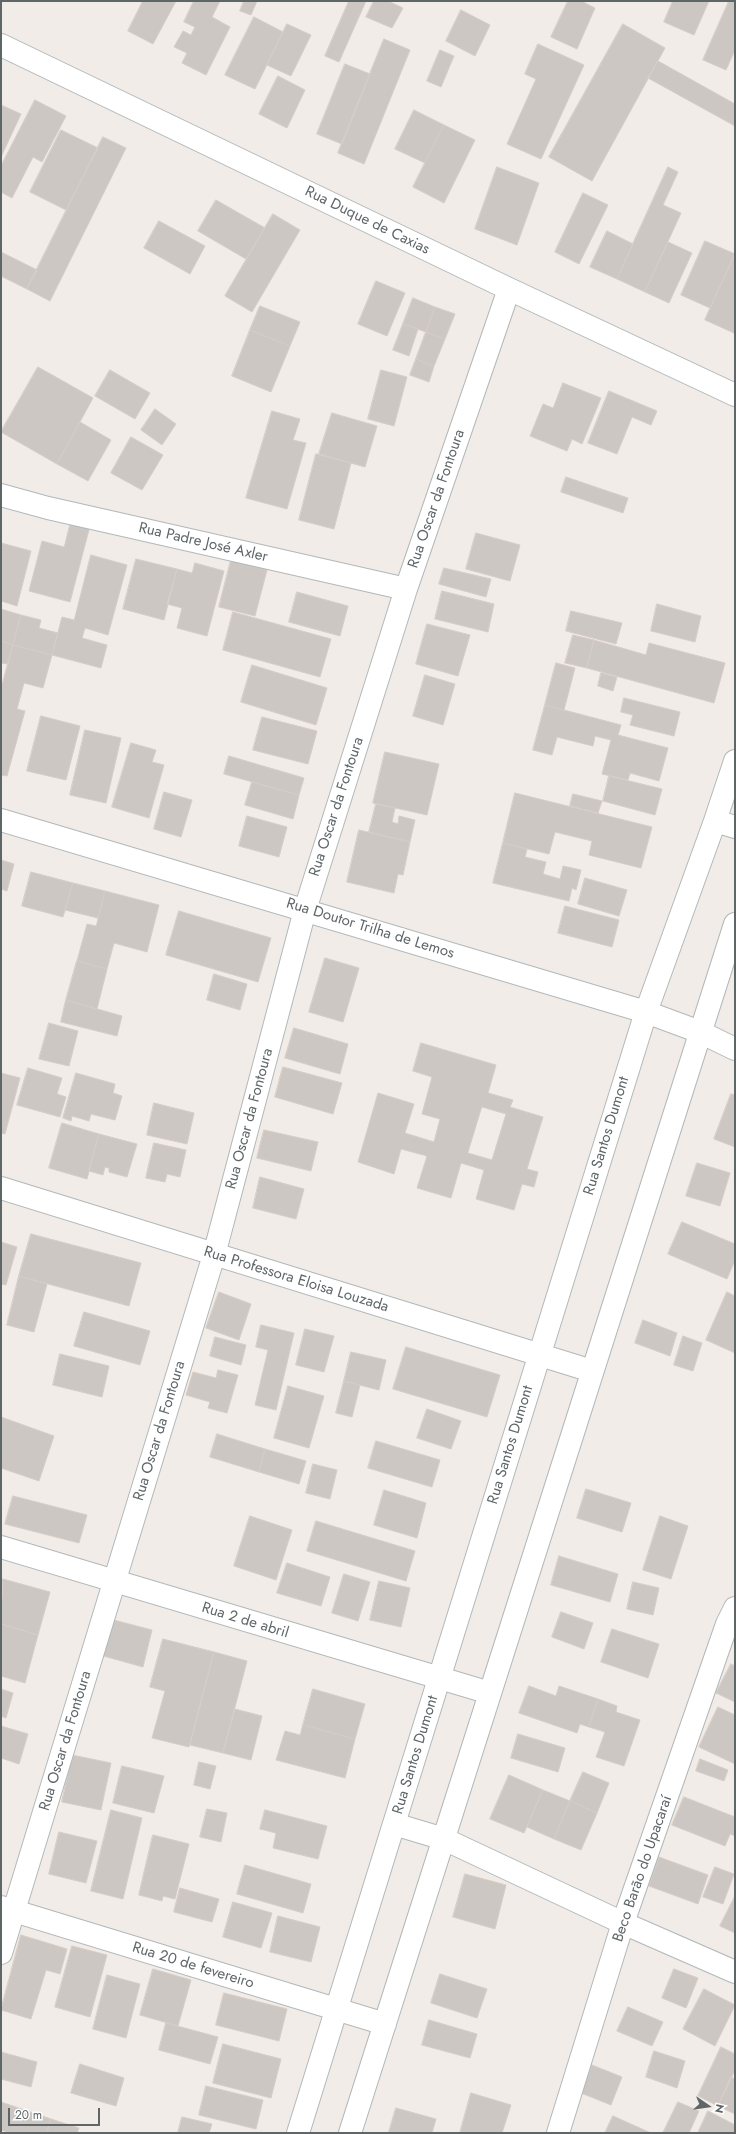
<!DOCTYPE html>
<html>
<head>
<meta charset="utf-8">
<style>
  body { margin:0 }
  #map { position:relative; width:736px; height:2134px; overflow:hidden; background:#f1ece7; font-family:Jost,sans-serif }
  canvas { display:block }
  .frame { position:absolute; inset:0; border:2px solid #5e6668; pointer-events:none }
  .north { position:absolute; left:688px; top:2086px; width:40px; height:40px; -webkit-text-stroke:3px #fff; paint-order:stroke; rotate:103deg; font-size:11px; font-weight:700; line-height:16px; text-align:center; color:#5e6668 }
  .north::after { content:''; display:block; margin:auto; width:14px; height:18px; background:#5e6668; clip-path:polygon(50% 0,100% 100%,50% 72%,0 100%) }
  .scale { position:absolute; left:8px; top:2108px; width:92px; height:18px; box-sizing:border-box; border:2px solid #5e6668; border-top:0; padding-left:5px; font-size:12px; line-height:14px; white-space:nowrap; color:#5e6668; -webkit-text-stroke:3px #fff; paint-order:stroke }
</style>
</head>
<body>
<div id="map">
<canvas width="736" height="2134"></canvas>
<div class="frame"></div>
<div class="north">N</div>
<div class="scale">20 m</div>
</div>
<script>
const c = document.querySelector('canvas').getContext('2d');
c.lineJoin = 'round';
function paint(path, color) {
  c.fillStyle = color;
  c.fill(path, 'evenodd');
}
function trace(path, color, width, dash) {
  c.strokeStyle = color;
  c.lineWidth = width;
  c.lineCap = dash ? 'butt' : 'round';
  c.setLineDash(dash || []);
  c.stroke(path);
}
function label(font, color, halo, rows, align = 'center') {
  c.font = font + ' Jost,sans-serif';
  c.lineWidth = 4;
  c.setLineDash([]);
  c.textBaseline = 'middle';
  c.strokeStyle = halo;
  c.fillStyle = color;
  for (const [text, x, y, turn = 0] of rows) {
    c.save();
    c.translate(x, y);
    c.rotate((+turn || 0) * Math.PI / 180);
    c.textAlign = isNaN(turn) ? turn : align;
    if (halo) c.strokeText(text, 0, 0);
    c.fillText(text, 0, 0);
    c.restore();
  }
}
const building = new Path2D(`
  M143,1H176L153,44L128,31Z
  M194,1H220L212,17L230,27L206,75L182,63L187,53L174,47L183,31L191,35L195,27L184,22Z
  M244,1H257L251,15L240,11Z
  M349,1H366L339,62L325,56Z
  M374,1H388L403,8L392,28L366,17Z
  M568,1H581L595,8L577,49L551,37Z
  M673,1H709L694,35L664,22Z
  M729,1H735V50L726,70L703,60Z
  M461,10L490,25L475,56L446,41Z
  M254,17L283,32L255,89L225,75Z
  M287,24L311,35L291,76L267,65Z
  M623,24L665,48L592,181L549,157Z
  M384,39L410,50L364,164L338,153Z
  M538,44L584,65L541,159L507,144L536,79L525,74Z
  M440,50L454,56L441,87L427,81Z
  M658,61L735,104V126L648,78Z
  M345,64L370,74L342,144L317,134Z
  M278,76L305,90L287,128L259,114Z
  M35,100L66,116L42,162L33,157L12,198L1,192V166Z
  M1,105L21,114L1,157Z
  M414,110L444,125L425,163L395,149Z
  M444,125L475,140L444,203L413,187Z
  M61,130L98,148L66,210L30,192Z
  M103,137L126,148L50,301L27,289Z
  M497,167L539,183L517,245L475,229Z
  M668,167L678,172L663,205L681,213L645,292L617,279Z
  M583,193L608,205L579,264L555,252Z
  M216,200L265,228L246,259L198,231Z
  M273,214L300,230L252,312L225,296Z
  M159,221L205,246L190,274L144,248Z
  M607,231L633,244L617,279L590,267Z
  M705,241L735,254L710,308L681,295Z
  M668,242L692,253L669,303L645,292Z
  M1,252L37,270L27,289L1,276Z
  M735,253V330L734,333L705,320Z
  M376,281L405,293L387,336L358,324Z
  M413,298L435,307L426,332L403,324Z
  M260,306L300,322L290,346L250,330Z
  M435,307L455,314L445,339L426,332Z
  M403,324L418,329L409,356L393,350Z
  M250,330L290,346L271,392L232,376Z
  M426,332L445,339L434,366L416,359Z
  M416,359L434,366L429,382L410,375Z
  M38,367L93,398L57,464L1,432Z
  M110,370L150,393L135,419L95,396Z
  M381,370L407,377L394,426L368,419Z
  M563,383L601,398L582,444L572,439L567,451L530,436L543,404L553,408Z
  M609,391L657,411L651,425L632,417L617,454L588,443Z
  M155,409L176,424L162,445L141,430Z
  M272,411L300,419L293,440L306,443L287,509L246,498Z
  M332,413L377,426L365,467L319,454Z
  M80,422L111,440L88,481L57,464Z
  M131,437L163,455L142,490L111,473Z
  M316,454L351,463L334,529L299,520Z
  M566,477L628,498L623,513L561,492Z
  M71,521L90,526L70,602L29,591L42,541L64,547Z
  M476,533L520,545L510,581L466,569Z
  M1,543L31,551L17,606L1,601Z
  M91,555L127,565L108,635L85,628L82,638L107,645L101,668L52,655L62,617L74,620Z
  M136,559L177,569L164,620L123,609Z
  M231,560L267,570L255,616L219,607Z
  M195,563L224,571L207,636L177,628L182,608L167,604L177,569L192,573Z
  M444,568L491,579L486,597L439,584Z
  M442,591L494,604L488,632L435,619Z
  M297,592L348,606L340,636L289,622Z
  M657,604L701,616L695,642L651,631Z
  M1,609L21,615L13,645L1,641Z
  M571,611L622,623L616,644L566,631Z
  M233,612L331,639L320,677L223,650Z
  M21,615L41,620L39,628L58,633L52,655L13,645Z
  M427,624L470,635L458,676L416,664Z
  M573,635L594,640L587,668L565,663Z
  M594,640L646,655L649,643L725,663L714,703L587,668Z
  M1,641L13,645L8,664L1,663Z
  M13,645L52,655L43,688L24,683L17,709L25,711L7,776L1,775V689Z
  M556,663L575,668L564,710L545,705Z
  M252,665L327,688L316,725L241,702Z
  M601,673L617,677L613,691L598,686Z
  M425,675L455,684L443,725L413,716Z
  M624,698L680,712L674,736L630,725L633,715L621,712Z
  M545,705L621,725L618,735L668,748L659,781L630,773L628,780L602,774L611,740L595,736L593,746L557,737L552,755L533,750Z
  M41,716L80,726L66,780L27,771Z
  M262,717L317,731L308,764L253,750Z
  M85,730L121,738L106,803L70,795Z
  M131,743L156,750L152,762L164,765L149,818L112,807Z
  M385,752L439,764L427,815L373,803Z
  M229,756L304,778L299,795L224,774Z
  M609,776L662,789L655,815L603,801Z
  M252,782L299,795L293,819L245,805Z
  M164,792L192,800L181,837L154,829Z
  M515,793L652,827L641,868L589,855L592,841L555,832L549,854L503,843Z
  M573,794L602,801L598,813L570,806Z
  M376,804L395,808L392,822L398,824L399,816L415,820L410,842L369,832Z
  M247,816L287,827L279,857L239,846Z
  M359,830L410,842L403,875L398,874L394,893L347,882Z
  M503,843L527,849L525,857L546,862L543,874L560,879L563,866L581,870L576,890L572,888L569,901L493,883Z
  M1,860L14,864L7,891L1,889Z
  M31,872L73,883L63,917L22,906Z
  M585,878L627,890L619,916L578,904Z
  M73,883L105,891L98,918L65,910Z
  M105,891L159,905L147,952L114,943L107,969L77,961L87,924L96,926Z
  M565,906L619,920L612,947L558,933Z
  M179,911L271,938L258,982L166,955Z
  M325,958L359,968L343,1022L309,1012Z
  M77,961L107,969L97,1009L66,1000Z
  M214,974L247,984L240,1010L207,1000Z
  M66,1000L122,1016L117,1036L61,1022Z
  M49,1023L78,1031L69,1066L39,1059Z
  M294,1028L348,1044L340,1074L285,1058Z
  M421,1043L496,1065L488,1093L513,1100L510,1107L543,1117L527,1169L538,1172L534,1187L522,1184L514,1210L476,1199L484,1170L461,1163L451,1198L417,1188L427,1156L401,1149L394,1174L358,1162L378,1093L414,1104L405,1133L434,1142L440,1119L422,1114L432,1077L413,1071ZM482,1107L506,1114L492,1160L468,1153Z
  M283,1067L342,1083L333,1114L275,1097Z
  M28,1068L62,1078L57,1094L66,1097L60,1117L17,1105Z
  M1,1073L20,1078L5,1134L1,1133Z
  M76,1073L115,1084L113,1093L122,1096L115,1120L91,1114L89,1121L72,1116L71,1121L63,1118Z
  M731,1094L735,1095V1147L714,1139Z
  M154,1103L194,1113L187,1144L147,1135Z
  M62,1123L99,1134L87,1179L49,1168Z
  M264,1130L318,1142L311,1171L257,1158Z
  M99,1134L137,1144L127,1177L109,1172V1168L105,1167L103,1175L89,1171Z
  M154,1143L186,1150L180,1177L167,1174L165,1182L146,1178Z
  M697,1163L730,1173L720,1206L686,1196Z
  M260,1177L304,1189L296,1219L253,1208Z
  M682,1222L735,1244V1260L727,1279L668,1254Z
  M31,1234L141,1263L129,1306L19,1276Z
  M1,1242L17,1247L6,1285L1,1284Z
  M19,1276L47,1284L34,1332L7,1325Z
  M219,1292L251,1304L239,1340L206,1328Z
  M727,1292L735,1296V1353L706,1340Z
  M84,1312L150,1331L140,1365L74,1346Z
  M643,1320L677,1333L670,1356L635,1343Z
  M261,1325L294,1333L276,1410L255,1405L268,1350L256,1347Z
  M305,1329L334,1336L324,1372L296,1365Z
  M683,1336L702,1343L693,1371L674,1365Z
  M215,1337L246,1345L241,1365L210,1356Z
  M406,1347L500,1375L487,1417L393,1389Z
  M351,1352L386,1360L379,1390L344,1381Z
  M60,1354L109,1366L102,1397L53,1385Z
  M218,1370L238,1375L227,1413L208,1408L210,1402L186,1395L193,1372L216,1378Z
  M344,1381L360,1385L352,1417L336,1413Z
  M288,1386L324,1396L309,1448L274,1438Z
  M427,1409L461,1421L451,1449L417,1438Z
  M1,1417L54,1436L39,1481L1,1468Z
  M217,1434L265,1449L259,1472L210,1457Z
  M376,1441L440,1460L432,1487L368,1468Z
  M265,1449L306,1461L299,1484L259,1472Z
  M313,1464L337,1470L330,1499L306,1493Z
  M586,1489L631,1503L622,1532L577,1518Z
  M384,1490L426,1503L417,1538L374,1525Z
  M13,1496L87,1515L79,1543L5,1524Z
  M250,1516L292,1530L276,1580L234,1566Z
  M660,1516L688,1526L671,1579L643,1570Z
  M316,1521L415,1551L406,1581L307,1551Z
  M559,1556L618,1574L610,1602L551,1585Z
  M287,1563L330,1577L321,1606L277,1593Z
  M344,1574L370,1582L358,1621L332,1613Z
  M3,1579L50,1592L38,1635L1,1624Z
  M379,1581L410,1588L401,1627L370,1620Z
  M633,1582L659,1588L653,1615L627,1609Z
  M561,1612L593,1623L584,1649L552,1637Z
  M110,1619L152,1630L143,1667L100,1655Z
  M1,1624L38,1635L25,1683L1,1676Z
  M612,1629L659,1644L648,1678L601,1662Z
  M163,1639L214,1652L189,1747L152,1738L165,1691L150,1687Z
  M214,1652L247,1661L223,1753L190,1745Z
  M731,1664L735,1666V1702L716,1693Z
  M529,1686L556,1696L559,1686L598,1699L589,1727L580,1724L577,1733L519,1713Z
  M1,1689L13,1693L6,1718L1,1716Z
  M313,1689L365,1704L355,1739L303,1725Z
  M598,1699L617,1706L616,1712L640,1720L624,1766L596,1757L605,1732L589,1727Z
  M718,1707L735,1715V1764L699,1747Z
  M235,1709L262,1716L251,1760L223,1753Z
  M303,1725L355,1739L345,1778L276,1760L285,1731L300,1735Z
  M1,1726L28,1734L19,1764L1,1758Z
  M518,1734L565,1748L558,1772L511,1758Z
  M72,1755L111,1763L101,1810L62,1802Z
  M700,1759L728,1770L724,1781L696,1771Z
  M199,1762L216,1766L210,1789L194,1785Z
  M122,1766L164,1776L154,1813L113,1803Z
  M583,1772L609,1783L597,1813L570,1801Z
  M509,1775L543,1790L524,1833L490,1819Z
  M543,1790L570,1801L554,1839L527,1827Z
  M684,1797L735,1817V1836L730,1834L725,1846L672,1825Z
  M570,1801L597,1813L581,1850L554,1839Z
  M207,1809L227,1813L221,1842L200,1837Z
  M111,1810L142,1818L123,1899L91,1891Z
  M265,1810L327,1826L318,1859L273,1848L276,1833L260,1829Z
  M59,1832L97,1841L86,1883L49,1874Z
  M153,1835L189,1844L175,1899L163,1896L162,1901L139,1895Z
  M659,1857L708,1875L698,1904L649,1886Z
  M245,1865L311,1884L303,1913L237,1894Z
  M715,1867L734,1874L723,1904L703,1897Z
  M465,1874L506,1885L495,1929L453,1917Z
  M180,1888L219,1899L212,1922L174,1912Z
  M735,1896V1933L720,1926Z
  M233,1902L272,1913L261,1948L223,1937Z
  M278,1916L320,1927L311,1962L270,1952Z
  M21,1935L67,1949L60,1974L46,1970L31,2019L1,2010Z
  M72,1946L107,1955L90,2017L55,2007Z
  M153,1969L191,1980L178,2026L140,2015Z
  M674,1969L698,1978L686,2008L662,1998Z
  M440,1974L487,1989L477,2018L431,2003Z
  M107,1975L140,1984L126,2038L93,2029Z
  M704,1989L735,2005L715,2046L683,2029Z
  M224,1993L287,2009L279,2041L216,2025Z
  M628,2007L663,2022L652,2046L617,2031Z
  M429,2020L477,2034L470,2058L422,2045Z
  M166,2023L218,2037L210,2064L159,2050Z
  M223,2044L281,2059L271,2098L213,2083Z
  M721,2047L735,2054V2070L718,2106L698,2096Z
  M654,2051L685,2061L677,2088L646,2077Z
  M1,2052L37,2062L31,2087L1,2079Z
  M80,2064L124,2078L116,2106L71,2093Z
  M592,2065L622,2077L611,2105L581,2093Z
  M731,2077L735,2079V2114L718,2106Z
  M206,2086L263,2100L256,2129L199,2115Z
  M471,2093L511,2105L502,2133H460Z
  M1,2102L51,2119L47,2133H10L1,2130Z
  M678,2102L699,2111L689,2133H663Z
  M396,2108L436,2119L432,2133L389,2132Z
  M708,2111L735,2125V2133H698Z
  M613,2116L651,2133H605Z
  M182,2117L212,2124L209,2133H178Z
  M51,2119L79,2128L77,2133H47Z`);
const street = new Path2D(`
  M1,45L509,289L735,395
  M1,495L48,508L406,589
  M1,820L646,1012L700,1032L735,1049
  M715,821L735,827
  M1,1188L592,1371
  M1,1547L490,1693
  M394,1824L444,1839L623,1923L735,1972
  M1,1907L385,2024
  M1,1953L214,1255L305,910L406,589L509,289
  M298,2133L646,1012L715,821L735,761
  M350,2133L735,924
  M558,2133L623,1923L727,1624L735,1608`);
const streetNames = [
  ["Rua Duque de Caxias",367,221,26],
  ["Rua Oscar da Fontoura",437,499,-71],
  ["Rua Padre José Axler",203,543,13],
  ["Rua Oscar da Fontoura",337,807,-72],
  ["Rua Doutor Trilha de Lemos",370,929,17],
  ["Rua Oscar da Fontoura",250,1119,-75],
  ["Rua Santos Dumont",607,1136,-73],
  ["Rua Professora Eloisa Louzada",296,1280,17],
  ["Rua Oscar da Fontoura",160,1431,-73],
  ["Rua Santos Dumont",511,1445,-73],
  ["Rua 2 de abril",245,1621,17],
  ["Rua Oscar da Fontoura",66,1741,-73],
  ["Rua Santos Dumont",416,1755,-73],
  ["Beco Barão do Upacaraí",643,1869,-71],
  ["Rua 20 de fevereiro",193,1966,17]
];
paint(building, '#cdc7c4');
trace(building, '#d7ccc5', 1);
trace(street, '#b2b8ba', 24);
trace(street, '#fff', 22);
label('15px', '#5e6668', '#fff', streetNames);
</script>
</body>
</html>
